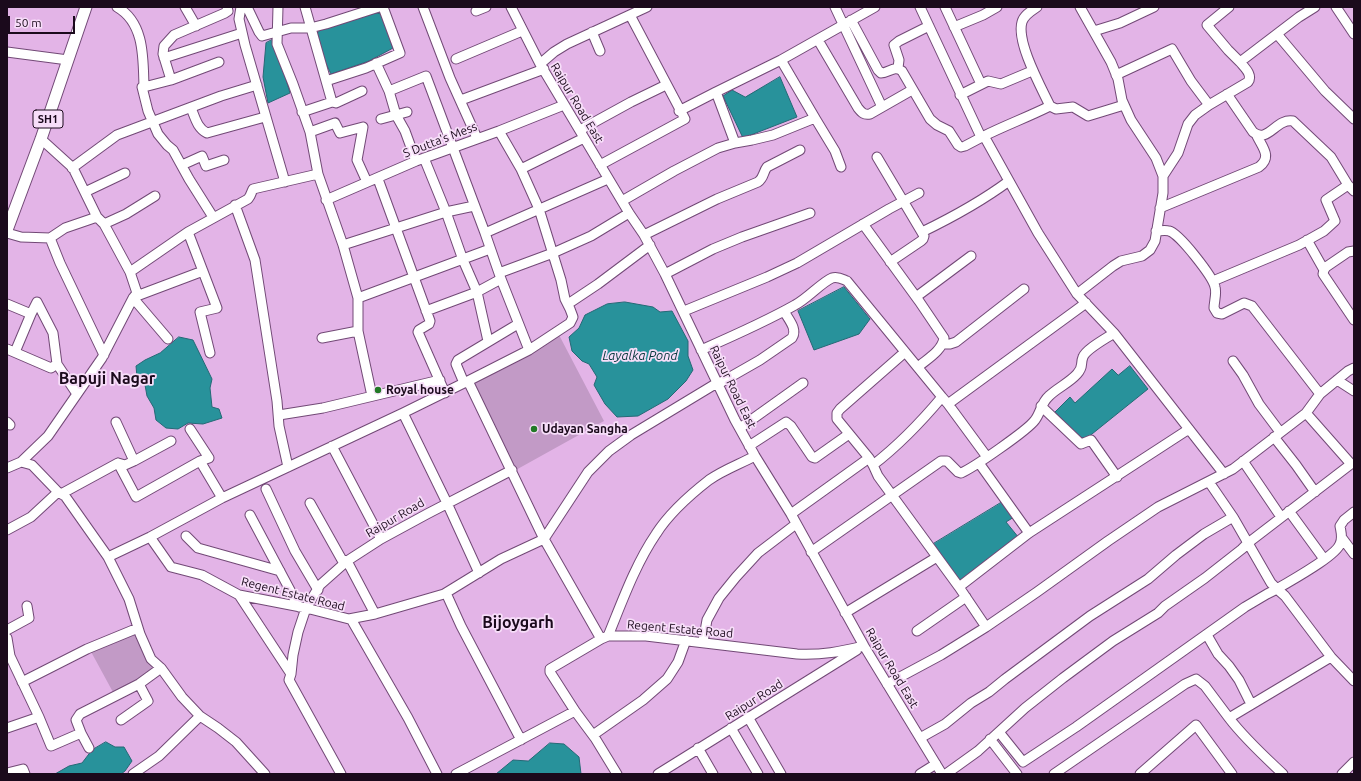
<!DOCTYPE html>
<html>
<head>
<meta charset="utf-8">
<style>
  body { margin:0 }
  #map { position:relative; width:1361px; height:781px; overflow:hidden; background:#e3b4e7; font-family:Ubuntu,sans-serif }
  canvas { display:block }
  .frame { position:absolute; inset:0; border:8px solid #1b0a1c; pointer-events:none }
  .scale { position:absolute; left:8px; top:16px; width:67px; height:18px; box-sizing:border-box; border:2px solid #1b0a1c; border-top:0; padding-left:5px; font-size:12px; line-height:14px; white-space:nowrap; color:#1b0a1c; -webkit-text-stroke:3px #f7def9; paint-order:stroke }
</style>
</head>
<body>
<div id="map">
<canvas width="1361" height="781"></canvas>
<div class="frame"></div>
<div class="scale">50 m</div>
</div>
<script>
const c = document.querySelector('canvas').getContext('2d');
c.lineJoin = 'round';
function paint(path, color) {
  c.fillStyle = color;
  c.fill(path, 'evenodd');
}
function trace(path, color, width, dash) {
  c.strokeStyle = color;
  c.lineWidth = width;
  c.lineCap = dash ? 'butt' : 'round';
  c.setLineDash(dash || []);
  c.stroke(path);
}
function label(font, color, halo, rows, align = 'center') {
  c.font = font + ' Ubuntu,sans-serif';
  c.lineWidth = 3.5;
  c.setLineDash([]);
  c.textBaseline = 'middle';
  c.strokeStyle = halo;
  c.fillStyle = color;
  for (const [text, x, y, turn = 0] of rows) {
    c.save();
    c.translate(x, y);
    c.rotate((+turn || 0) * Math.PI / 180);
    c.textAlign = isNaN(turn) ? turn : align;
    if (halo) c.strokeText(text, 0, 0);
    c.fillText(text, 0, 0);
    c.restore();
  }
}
const green = new Path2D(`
  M558,333L604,421L514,471L470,380Z
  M135,630L155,668L138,682L114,694L89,648Z`);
const water = new Path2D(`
  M367,12L383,14L393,48L369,61L331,74L317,45L316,34L324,27Z
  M274,39L290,93L268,103L263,77L266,43Z
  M780,77L797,117L743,138L723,96L732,90L745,97Z
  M844,287L870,319L859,334L814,350L798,311Z
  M625,302L653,307L660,312L672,311L688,341V356L693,370L686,381L668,399L638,416L617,417L605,404L594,385L597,377L589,364L582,361L572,351L569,337L579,328L585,315L607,304Z
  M179,337L193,340L212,379L210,388L212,407L219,409L222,418L203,424L188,423L178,429L166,428L156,420L154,408L147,396L145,385L137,377L136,366L145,360L160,353Z
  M1130,366L1148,389L1087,438H1081L1055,412L1070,397L1075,403L1112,369L1118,375Z
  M1004,501L1014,517L1006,522L1019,538L957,583L930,546Z
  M106,742L115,747H124L132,761L125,771L121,774H55L69,766L82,763L92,750Z
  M550,743L564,744L579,757L581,774H496L513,760L528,761Z`);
const minor = new Path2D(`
  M117,7C145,23 143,59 144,87H142L148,111L158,134L167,145L173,150L189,179L213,217
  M185,7L196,26
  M241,7L239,19L245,45L285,182
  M247,7L259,32L262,36L291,28H310L326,24L379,7
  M278,7L277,44L293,84L310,132
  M305,7L332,102
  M423,7L450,78L477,138
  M511,7L540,64L629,213L644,235L665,274L735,420L755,456L791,514L864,646L942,774
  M835,7L882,107
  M920,7L981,137
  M945,7L981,84
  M1229,7L1207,25L1228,50L1240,62L1299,17L1315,7
  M1336,7L1354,34
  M476,11L486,7
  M851,20L878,70L881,73C889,73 894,65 902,71L930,119L937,125L949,131L958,145L961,147L965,146L984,136L1038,233L1077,294L1114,333L1224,474
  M954,27L983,15L997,7
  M1094,31L1120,23L1154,7
  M592,32L600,51
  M1277,34L1325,91L1354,119
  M818,40L858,108C862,113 864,115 870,114L912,90
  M7,52L68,60
  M164,58L242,33
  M456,59L522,31
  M376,63L389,91L396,115L405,131L416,161
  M540,64L554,52L567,44L647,7
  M898,68L899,60L894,45L899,41L929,26
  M1116,75L1172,49L1191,81L1209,105
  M171,80L163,54L164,46L174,35L225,13L228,11L227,7
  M326,81L366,68L400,53L383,7
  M144,87L171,80L219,62
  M389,91L426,76L485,233L501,279L529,350
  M1227,94L1253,132C1268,144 1276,118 1293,121L1331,157L1348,185L1354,191
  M960,95L988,81L1001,84L1032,71
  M461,100L544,69
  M1050,106L1056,109L1073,107L1088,116L1124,105
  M191,108C195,117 197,128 207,133L265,117
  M679,111L716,92
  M302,112L332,102L336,103L362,91
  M815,118L835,151L841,167
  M381,119L407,112
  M580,130L631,102L666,85
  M984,136C1006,125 1028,117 1050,106C1041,87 1016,42 1022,22C1024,15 1031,11 1037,7
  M735,143L716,92L781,60
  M877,157L924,236L923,239L921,241L890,262
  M424,158L446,212L463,260L477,292L488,341
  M182,165L202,156L206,166L224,160
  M600,165L685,119L630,15
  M72,168L117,135L221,96L257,85
  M521,169L584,138
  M1163,176L1178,153L1188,124L1195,115L1209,105L1248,82C1253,75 1245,68 1240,62
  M378,179L430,321L429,324L419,330L418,332L445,393
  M367,182L357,160L363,127L340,133L335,123L310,132L318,174L343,245L358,298V331L372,396
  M85,192L125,173
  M326,200L416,161L499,131L564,105
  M622,201L674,171L718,148L735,143L752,140L773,135L815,118L781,60L875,7
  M235,205L255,260L277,401L279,426L288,467
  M1160,208L1259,167C1272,157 1263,148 1257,136
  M104,224L126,214L155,196
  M863,224L919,301L944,338C942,351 927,359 918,367
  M1156,231C1160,231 1165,230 1169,231C1179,233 1213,277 1215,287C1217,293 1214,302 1214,308L1217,313L1222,314L1244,303L1252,306L1320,394
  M188,232L217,308L200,312L210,353
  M922,232C953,217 982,201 1009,181
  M7,233L21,237L50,238L65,228L97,217
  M485,233L608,179
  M644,235L717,199L758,182C764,178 763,172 767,167L800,150
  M50,238L60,263L104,355
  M1307,240L1324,270
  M343,245L446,212L474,206
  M1354,251L1348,252L1326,267L1324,270L1323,274L1354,320
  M130,272L188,232L248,199L250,196L253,189L318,174
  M499,273L553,253L591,236L629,213
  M665,274L713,249L742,237L810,213
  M1213,281L1299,245L1324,231L1335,221L1326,200L1348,185
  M1077,294L1113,266L1121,261L1142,256L1150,250L1155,241L1163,193V176L1156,158L1131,120L1122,100L1118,79L1111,62L1080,7
  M134,297L203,271
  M916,297L971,256
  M133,298L168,339
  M358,298L490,249
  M7,304L31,314
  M568,304L598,284L650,245
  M426,311L477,292L501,279
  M684,311L767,277L797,263L889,209L919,193
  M322,338L358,331
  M943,344H950L956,342L1024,289
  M7,349L51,368L57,364
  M701,350C733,336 765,322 795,305C807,299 822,282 832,278C838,276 842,279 847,281L942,397
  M15,352L31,314L37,302L53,333L57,364L77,394
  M1233,361L1243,375L1259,404L1280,432
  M1337,380L1354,391
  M468,381L529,350L570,323L573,317L570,309L565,299L561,280L539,209L521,169L499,131
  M464,383L456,364L458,360L518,324
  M718,384L760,360L792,338C798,329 788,319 784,311
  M948,404L987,457
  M1041,406L1081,444L1091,440L1117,477
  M403,413L447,503L479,573
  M279,415L323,408L440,380
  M7,422L10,425
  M116,422L134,461
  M740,428L803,383
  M1274,437L1296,465L1315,492
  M332,446L381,539
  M749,446L786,422L791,426L812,457L815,458L849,434
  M869,458L837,419V413L840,409L905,352
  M200,461L222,498
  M1243,461L1281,517
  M21,462L48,436L102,358L133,298L137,293L130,272L104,224L97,217L73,168L41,139
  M118,463L136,497L200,461L209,458L190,429
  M979,463L1029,533
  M873,465L878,476L959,587L986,627
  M7,468L21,462L32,465L58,492L65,496L108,557L150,537L222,498L403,413L468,381L544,539L601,639L608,636H646L797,654C823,655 839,652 864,646
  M266,489L295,551L318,590
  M61,494L118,463L125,465L134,461L171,441
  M310,503L342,560L347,561L375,614
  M1289,511L1324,559
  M791,514L869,458L873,465C899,445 921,422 942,397L948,404L1086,303
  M250,515L299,607
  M7,530L31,517L58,492
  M186,536L198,548L280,571
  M150,537L171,567L202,575L239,595L306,608L349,619L375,614L444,594L501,559L544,539
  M1342,538L1354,554
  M544,539L588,472L609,451L631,435L717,383
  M811,552L941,461H947L958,472L961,473C973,468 1028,430 1035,420C1041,412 1041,403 1049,396C1057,388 1069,383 1077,374C1084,367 1080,364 1083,357C1086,349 1107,338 1114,333
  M108,557L129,599L140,634L151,659L161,668L182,697L200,716L218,728L236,742L265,774
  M959,587L1029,533L1189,429
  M446,593L461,626L521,740
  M239,595L291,674
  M845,613L937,557
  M351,619L408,718L437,774
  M7,630L29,618L27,606
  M917,631L966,597
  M1207,635L1218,654L1229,666L1239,680L1251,704
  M608,636C622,602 635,565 656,534C668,515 691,494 709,480C723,470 740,464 755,456
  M7,638L10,656L39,717L51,746L81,733
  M703,642L707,620L719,598L736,577L758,553L796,524
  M1331,657L1354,681
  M22,682L87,649L138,628
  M887,684L941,655L986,627L1037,592L1108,541L1158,507L1233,469L1306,413L1320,394L1348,371L1354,368
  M575,711L550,672V669L601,639
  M748,717L781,774
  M1229,718C1245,739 1264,756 1283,774
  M121,720L148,701L139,684
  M7,728L39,717
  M731,728L758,774
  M999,732L1023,762L1076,727L1245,607L1267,594L1277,589L1271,583L1233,517L1209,482
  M593,735L643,700L667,679L678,662L686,640
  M920,738L945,724L971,703L989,692L1005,679L1090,616L1148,579L1176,555L1204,534L1233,517
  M990,739L1017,774
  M89,748L81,733L76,720L80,714L139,684L161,668
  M698,748L713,774
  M7,773L23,769L25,774
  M133,774L159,756L200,716
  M341,774L289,680L291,674L293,655L298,632L306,608L320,585L347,561L381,539L427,514L512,470
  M456,774L575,711L595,738L617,774
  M658,774L857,650
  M920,774L936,764
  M946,774L978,751L1025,708L1063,678L1113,641L1158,613L1165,606L1205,578L1242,549L1248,543L1351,464L1306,413
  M1054,774L1185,684L1196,679L1205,686L1229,718L1331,657L1285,596L1277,589C1290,581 1336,556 1340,544C1343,538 1341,532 1340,526L1344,520L1354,512
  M1140,774L1196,725L1232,774
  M1342,774L1354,762`);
const major = new Path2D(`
  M7,230L41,139L86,7`);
const markers = [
  [378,390,4,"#227926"],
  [534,429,4,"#227926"]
];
const shields = [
  [48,119,30]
];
const shieldNames = [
  ["SH1",48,119]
];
const streetNames = [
  ["Raipur Road East",577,103,59],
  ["S Dutta's Mess",440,140,-21],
  ["Raipur Road East",733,387,64],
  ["Raipur Road",395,518,-30],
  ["Regent Estate Road",293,594,14],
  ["Regent Estate Road",680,629,5],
  ["Raipur Road East",892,668,59],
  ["Raipur Road",754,700,-32]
];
const poiNames = [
  ["Royal house",386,390],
  ["Udayan Sangha",542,429]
];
const waterNames = [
  ["Layalka Pond",640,356]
];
const districtNames = [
  ["Bapuji Nagar",107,379],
  ["Bijoygarh",518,623]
];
paint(green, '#c29ac6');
paint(water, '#28929b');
trace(water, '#246975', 1);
trace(minor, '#724976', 11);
trace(major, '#724976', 13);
trace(minor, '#fff', 9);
trace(major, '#fff', 11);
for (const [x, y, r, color] of markers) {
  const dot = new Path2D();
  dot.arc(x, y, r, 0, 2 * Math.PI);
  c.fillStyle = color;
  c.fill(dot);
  trace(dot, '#f7def9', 1.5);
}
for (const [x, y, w] of shields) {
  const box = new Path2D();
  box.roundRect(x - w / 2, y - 9, w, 18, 3);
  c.fillStyle = '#f7def9';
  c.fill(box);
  trace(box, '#1b0a1c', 1);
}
label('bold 11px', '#1b0a1c', null, shieldNames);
label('12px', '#1b0a1c', '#f7def9', streetNames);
label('bold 12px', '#1b0a1c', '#f7def9', poiNames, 'left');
label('italic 13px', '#06373b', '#f7def9', waterNames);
label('bold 16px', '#1b0a1c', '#f7def9', districtNames);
</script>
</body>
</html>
